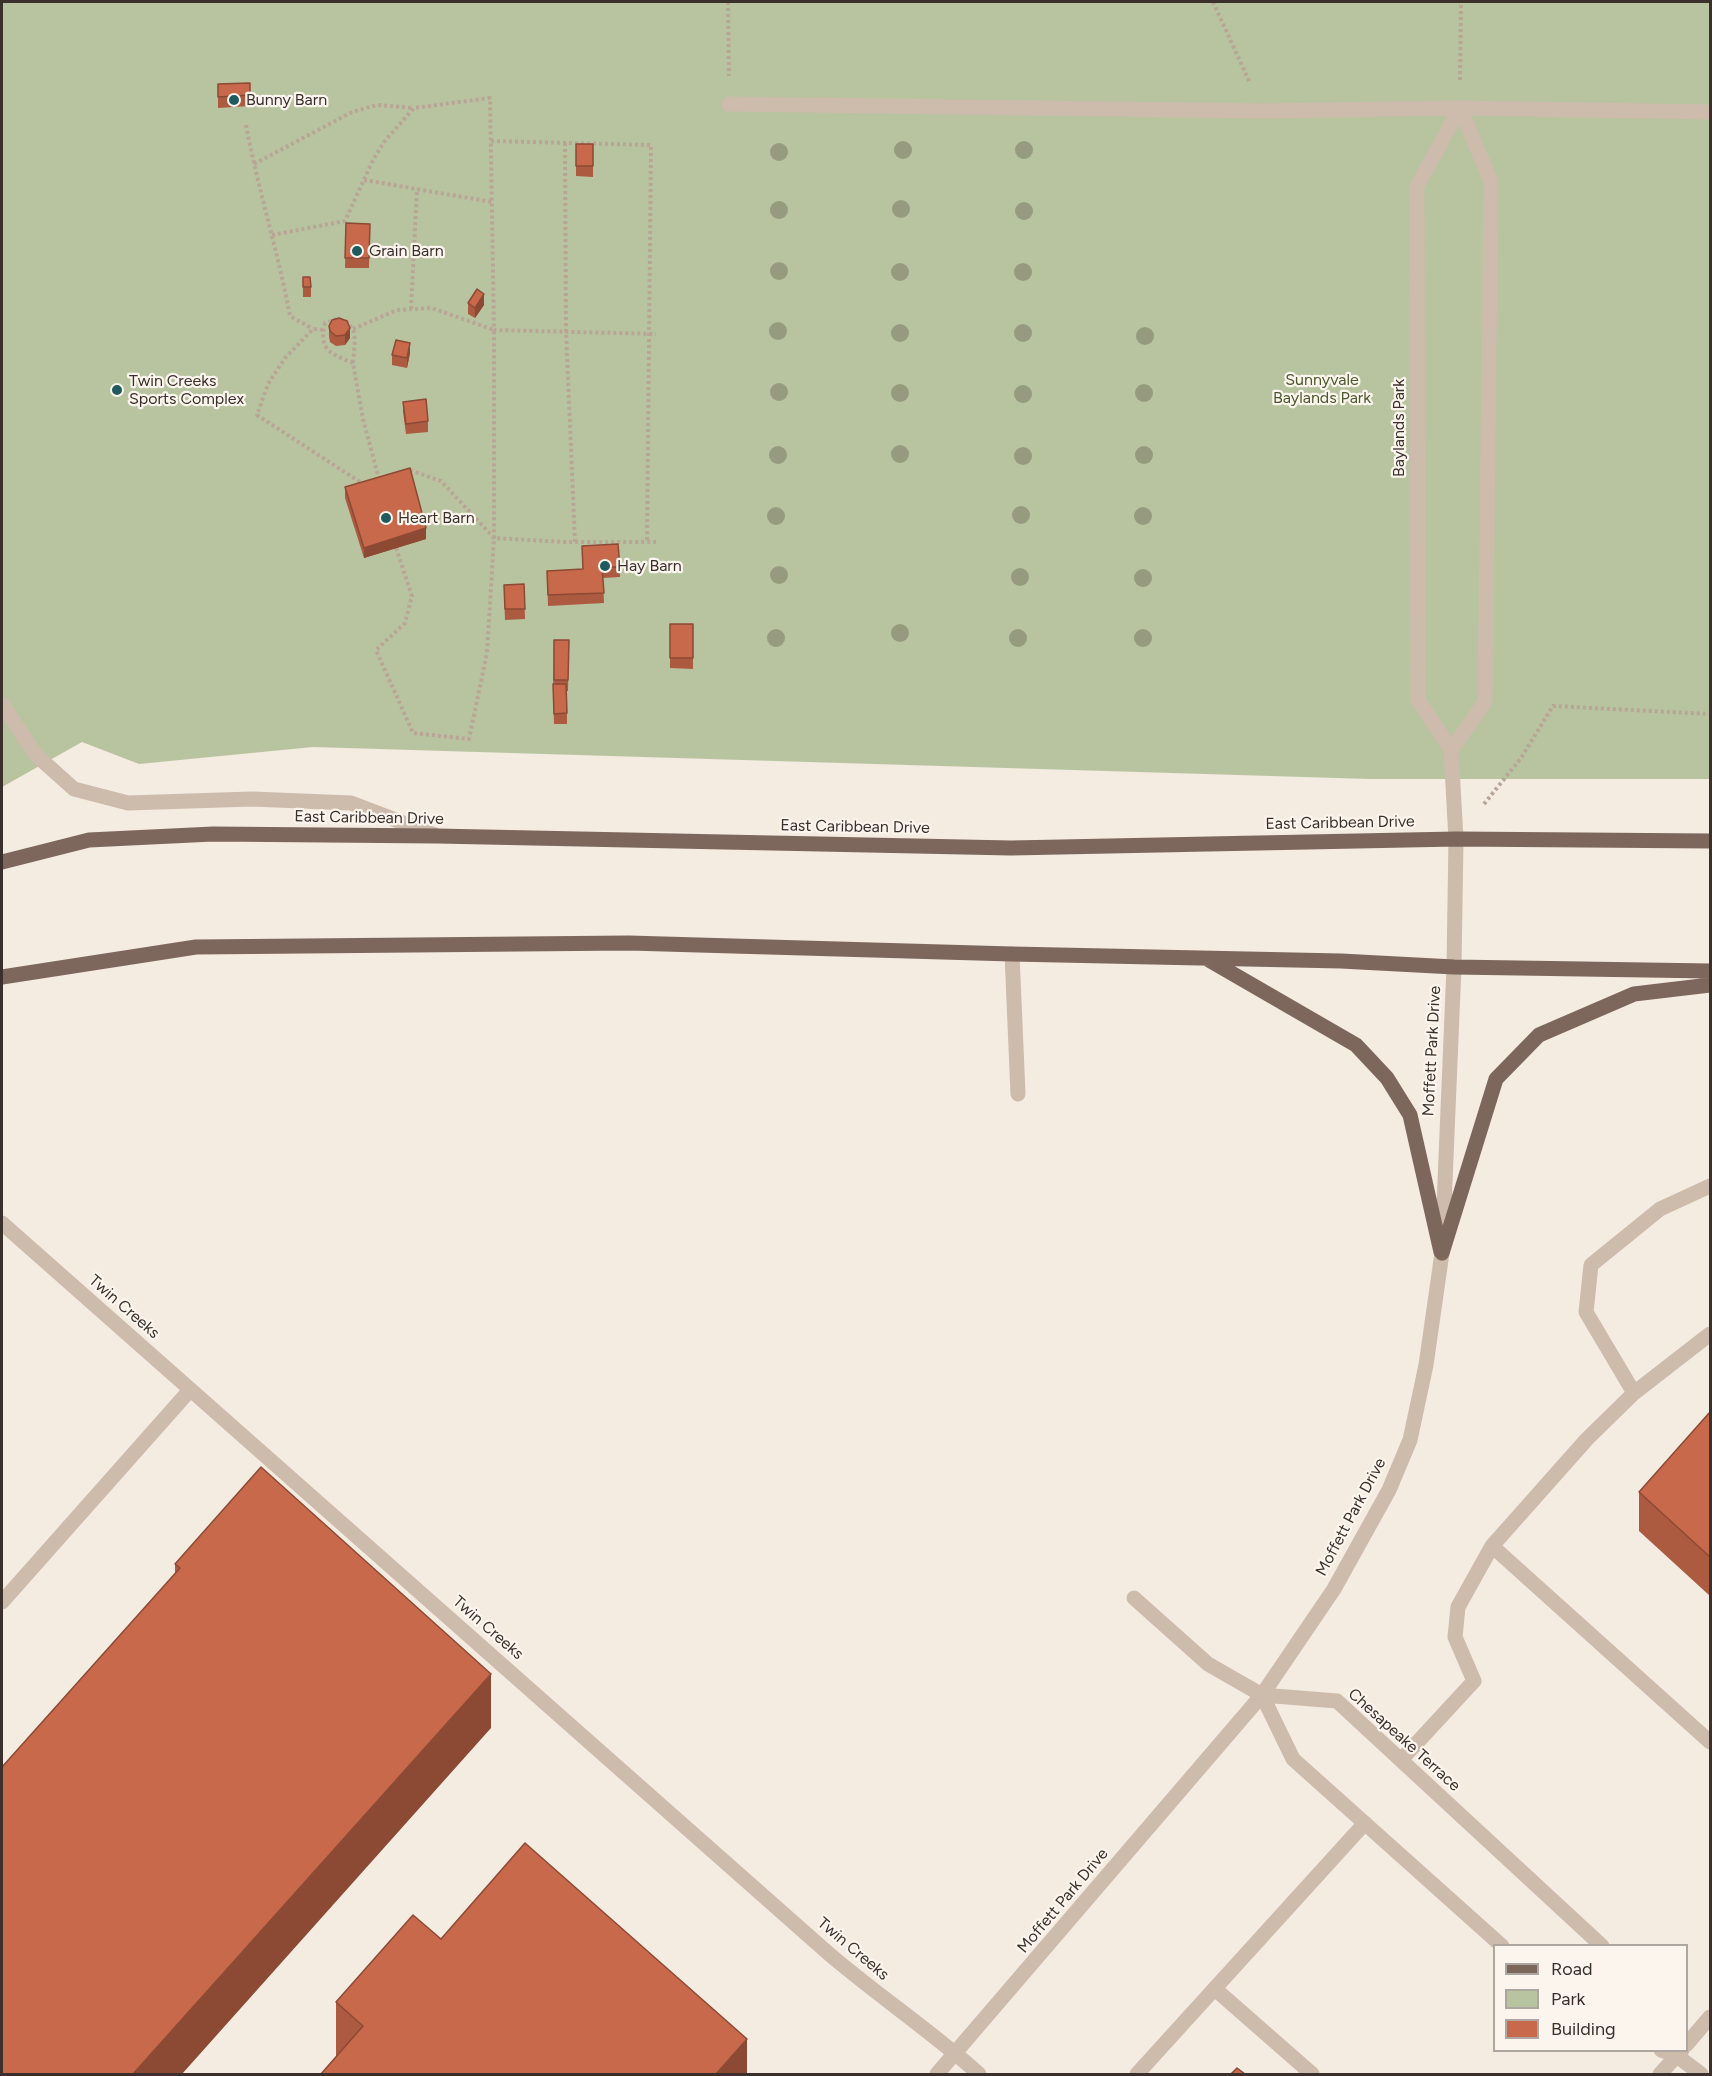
<!DOCTYPE html>
<html>
<head>
<meta charset="utf-8">
<style>
  body { margin:0 }
  #map { position:relative; width:1712px; height:2076px; overflow:hidden; background:#f4ebe1; font-family:Figtree,sans-serif }
  canvas { display:block }
  .frame { position:absolute; inset:0; border:3px solid #3b302b; pointer-events:none }
  .legend { position:absolute; left:1493px; top:1944px; width:195px; height:108px; box-sizing:border-box; background:#fbf5ee; border:2px solid #aea6a0; margin:0; padding:8px 10px; list-style:none; font-size:18px; color:#3b302b }
  .legend li { display:flex; align-items:center; gap:12px; height:30px }
  .legend b { width:30px; border:2px solid #aea6a0 }
</style>
</head>
<body>
<div id="map">
<canvas width="1712" height="2076"></canvas>
<div class="frame"></div>
<ul class="legend">
<li><b style="height:8px;background:#7d675c"></b>Road</li>
<li><b style="height:16px;background:#b8c4a0"></b>Park</li>
<li><b style="height:16px;background:#c8694b"></b>Building</li>
</ul>
</div>
<script>
const c = document.querySelector('canvas').getContext('2d');
c.lineJoin = 'round';
function paint(path, color) {
  c.fillStyle = color;
  c.fill(path, 'evenodd');
}
function trace(path, color, width, dash) {
  c.strokeStyle = color;
  c.lineWidth = width;
  c.lineCap = dash ? 'butt' : 'round';
  c.setLineDash(dash || []);
  c.stroke(path);
}
function label(font, color, halo, rows, align = 'center') {
  c.font = font + ' Figtree,sans-serif';
  c.lineWidth = 4.5;
  c.setLineDash([]);
  c.textBaseline = 'middle';
  c.strokeStyle = halo;
  c.fillStyle = color;
  for (const [text, x, y, turn = 0] of rows) {
    c.save();
    c.translate(x, y);
    c.rotate((+turn || 0) * Math.PI / 180);
    c.textAlign = isNaN(turn) ? turn : align;
    if (halo) c.strokeText(text, 0, 0);
    c.fillText(text, 0, 0);
    c.restore();
  }
}
const green = new Path2D(`
  M2,2H1710V779H1370L313,747L139,764L82,742L2,787Z`);
const path = new Path2D(`
  M728,2L729,76
  M1213,2L1250,83
  M1460,80L1461,2
  M246,125C258,189 278,252 290,316L313,329
  M491,141L651,145L647,542
  M565,143L566,331L575,542
  M254,164L352,112L377,105L414,108
  M364,180L492,202
  M272,235L345,221L373,160L384,142L414,108L490,98L494,330L656,334
  M411,309L417,189
  M353,329L397,310L432,308L494,330V538L564,542H656
  M323,330L313,329L285,358L268,384L257,415L363,484
  M353,363C331,354 318,350 325,323L337,319L346,321L353,329L355,339L353,363L363,419L379,479H381
  M396,548L412,596L405,623L376,650L413,733L469,739L487,653L494,538L441,481L410,470L405,472
  M1484,804L1521,758L1553,706L1710,714`);
const minor = new Path2D(`
  M729,104L1263,111L1460,108L1710,112
  M2,704L36,755L74,789L128,803L252,799L351,803L435,835
  M1451,750L1485,702L1491,182L1460,108
  M1012,954L1018,1094
  M2,1223L828,1953C877,1995 931,2031 979,2074
  M1634,1393L1586,1312L1591,1265L1660,1209L1710,1186
  M1492,1546L1710,1742
  M1134,1598L1208,1664L1262,1695L1337,1701L1602,1946
  M2,1602L190,1390
  M1262,1695L1293,1759L1502,1946
  M1401,1760L1474,1681L1455,1637L1458,1607L1492,1546L1587,1439L1634,1393L1710,1334
  M1215,1989L1312,2074
  M1686,2045L1710,2017
  M1661,2050L1677,2056L1701,2074
  M937,2074L1262,1695L1334,1589L1389,1490L1410,1440L1426,1365L1442,1253L1454,967L1456,839L1451,750L1418,700L1417,186L1460,108
  M1137,2074L1365,1823
  M1660,2074L1682,2050`);
const major = new Path2D(`
  M2,862L89,840L213,834L437,836L1011,848L1456,839L1710,841
  M1209,960L1356,1045L1387,1078L1410,1115L1441,1252
  M2,977L196,947L629,943L1012,954L1341,961L1454,967L1710,971
  M1442,1253L1496,1079L1539,1035L1634,994L1710,985`);
const trees = [
  [903,150],
  [1024,150],
  [779,152],
  [901,209],
  [779,210],
  [1024,211],
  [779,271],
  [900,272],
  [1023,272],
  [778,331],
  [900,333],
  [1023,333],
  [1145,336],
  [779,392],
  [900,393],
  [1144,393],
  [1023,394],
  [900,454],
  [778,455],
  [1144,455],
  [1023,456],
  [1021,515],
  [776,516],
  [1143,516],
  [779,575],
  [1020,577],
  [1143,578],
  [900,633],
  [776,638],
  [1018,638],
  [1143,638]
];
const wall = new Path2D(`
  M250,83V106L218,108V84Z
  M576,144H593V177L576,176Z
  M346,223L370,224L369,268H345Z
  M303,277L311,287V297H303Z
  M468,303L484,305L475,318L468,314Z
  M329,326L350,338L345,345L336,346L330,342L329,336Z
  M410,353L407,368L392,365V355Z
  M403,402L428,421V432L406,434L403,412Z
  M345,487L426,539L364,558L345,498Z
  M582,546L620,567V577L603,578L604,603L548,606L547,571L583,569Z
  M524,584L525,619L505,620L504,595Z
  M670,624H693V669L670,668Z
  M554,640H569L568,691H567V724H554L553,695Z
  M1710,1412V1596L1639,1531V1492Z
  M175,1564L491,1728L175,1573Z
  M441,1939L747,2074L336,2057V2002Z`);
const shadedWall = new Path2D(`
  M484,294V305L475,318V308Z
  M350,328V338L345,345V335Z
  M410,343V353L407,368V358Z
  M426,528V539L364,558V548Z
  M491,1674V1728L182,2074H133Z
  M747,2039V2074H716Z`);
const building = new Path2D(`
  M250,83V95L218,97V84Z
  M576,144H593V166H576Z
  M346,223L370,224L369,258H345Z
  M303,277H310L311,287H303Z
  M477,289L484,294L475,308L468,303Z
  M339,318L347,321L350,328L345,335L336,336L330,331L329,326L332,320Z
  M396,340L410,343L407,358L392,355Z
  M426,399L428,421L406,424L403,402Z
  M410,468L426,528L364,548L345,487Z
  M618,544L620,567H602L604,593L548,595L547,571L583,569L582,546Z
  M524,584L525,609H505L504,585Z
  M670,624H693V658H670Z
  M554,640H569L568,680H554Z
  M553,684H566L567,713L554,714Z
  M1710,1412V1557L1639,1492Z
  M261,1467L491,1674L133,2074H2V1767L180,1568L175,1564Z
  M525,1843L747,2039L716,2074H321L363,2026L336,2002L413,1915L441,1939Z
  M1237,2068L1245,2074H1231Z`);
const markers = [
  [234,100,6,"#1f5a5e"],
  [357,251,6,"#1f5a5e"],
  [117,390,6,"#1f5a5e"],
  [386,518,6,"#1f5a5e"],
  [605,566,6,"#1f5a5e"]
];
const poiNames = [
  ["Bunny Barn",246,100],
  ["Grain Barn",369,251],
  ["Twin Creeks",129,381],
  ["Sports Complex",129,399],
  ["Heart Barn",398,518],
  ["Hay Barn",617,566]
];
const parkNames = [
  ["Sunnyvale",1322,380],
  ["Baylands Park",1322,398]
];
const streetNames = [
  ["Baylands Park",1399,428,-90],
  ["East Caribbean Drive",369,818,1],
  ["East Caribbean Drive",1340,823,-1],
  ["East Caribbean Drive",855,827,1],
  ["Moffett Park Drive",1432,1051,-87],
  ["Twin Creeks",124,1307,41],
  ["Moffett Park Drive",1351,1517,-62],
  ["Twin Creeks",488,1628,41],
  ["Chesapeake Terrace",1404,1740,42],
  ["Moffett Park Drive",1063,1901,-50],
  ["Twin Creeks",853,1949,40]
];
paint(green, '#b8c4a0');
trace(path, '#b9a596', 4, [3, 3]);
trace(minor, '#cdbbac', 15);
trace(major, '#7d675c', 15);
c.fillStyle = '#969b7f';
for (const [x, y] of trees) {
  c.beginPath();
  c.arc(x, y, 9, 0, 2 * Math.PI);
  c.fill();
}
paint(wall, '#ac5a40');
paint(shadedWall, '#8c4a34');
paint(building, '#c8694b');
trace(building, '#8c4a34', 1.5);
for (const [x, y, r, color] of markers) {
  const dot = new Path2D();
  dot.arc(x, y, r, 0, 2 * Math.PI);
  c.fillStyle = color;
  c.fill(dot);
  trace(dot, '#fbf5ee', 2);
}
label('16px', '#3b302b', '#fbf5ee', poiNames, 'left');
label('16px', '#4a5a2e', '#fbf5ee', parkNames);
label('16px', '#3b302b', '#fbf5ee', streetNames);
</script>
</body>
</html>
